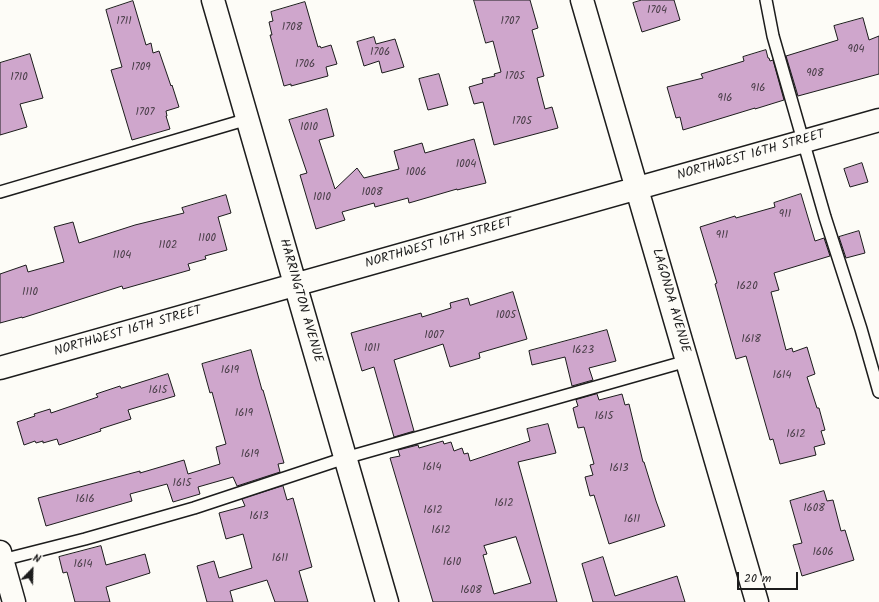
<!DOCTYPE html>
<html>
<head>
<meta charset="utf-8">
<style>
  body { margin:0 }
  #map { position:relative; width:879px; height:602px; overflow:hidden; background:#fdfcf7; font-family:Kalam,sans-serif }
  canvas { display:block }
  .north { position:absolute; left:12px; top:550px; width:40px; height:40px; -webkit-text-stroke:3px #fdfcf7; paint-order:stroke; rotate:23deg; font-size:11px; font-weight:700; line-height:16px; text-align:center; color:#1c1c1c }
  .north::after { content:''; display:block; margin:auto; width:14px; height:18px; background:#1c1c1c; clip-path:polygon(50% 0,100% 100%,50% 72%,0 100%) }
  .scale { position:absolute; left:737px; top:572px; width:61px; height:18px; box-sizing:border-box; border:2px solid #1c1c1c; border-top:0; padding-left:5px; font-size:12px; line-height:14px; white-space:nowrap; color:#1c1c1c; -webkit-text-stroke:3px #fdfcf7; paint-order:stroke }
</style>
</head>
<body>
<div id="map">
<canvas width="879" height="602"></canvas>
<div class="north">N</div>
<div class="scale">20 m</div>
</div>
<script>
const c = document.querySelector('canvas').getContext('2d');
c.lineJoin = 'round';
function paint(path, color) {
  c.fillStyle = color;
  c.fill(path, 'evenodd');
}
function trace(path, color, width, dash) {
  c.strokeStyle = color;
  c.lineWidth = width;
  c.lineCap = dash ? 'butt' : 'round';
  c.setLineDash(dash || []);
  c.stroke(path);
}
function label(font, color, halo, rows, align = 'center') {
  c.font = font + ' Kalam,sans-serif';
  c.lineWidth = 3.5;
  c.setLineDash([]);
  c.textBaseline = 'middle';
  c.strokeStyle = halo;
  c.fillStyle = color;
  for (const [text, x, y, turn = 0] of rows) {
    c.save();
    c.translate(x, y);
    c.rotate((+turn || 0) * Math.PI / 180);
    c.textAlign = isNaN(turn) ? turn : align;
    if (halo) c.strokeText(text, 0, 0);
    c.fillText(text, 0, 0);
    c.restore();
  }
}
const building = new Path2D(`
  M474,0H530L538,28L532,30L544,76L537,78L545,109L552,107L558,128L494,145L483,102L474,104L469,87L483,83L482,79L495,76L494,74L501,72L493,41L486,43Z
  M642,0H674L680,20L642,32L633,3Z
  M133,1L146,45L151,43L153,53L159,51L171,86L172,85L179,107L166,111L167,116H166L170,129L132,140L111,70L122,67L106,10Z
  M305,2L318,47L320,46L321,48L331,45L337,64L326,67L328,76L291,86V84L284,86L270,35H272L269,22L273,21L271,12Z
  M863,18L869,40L879,36V74L798,96L786,56L838,40L834,26Z
  M374,37L376,44L395,39L404,67L382,73L379,61L364,66L357,42Z
  M766,50L768,58H769L770,61L773,60L784,100L755,109V108L683,130L680,117L676,118L667,87L703,78L701,74L744,61L743,57Z
  M30,54L43,98L20,104L27,127L0,135V63Z
  M439,74L448,105L428,110L419,79Z
  M327,109L334,136L319,140L335,189L357,168L364,178L399,169L394,151L422,143L425,153L474,139L486,183L457,190V189L409,203L408,198L375,207L374,203L342,212L345,220L316,229L300,175L307,173L289,120Z
  M862,163L868,182L850,187L844,169Z
  M801,194L815,241L824,238L830,256L774,273L779,290L771,292L786,350L792,348L793,352L807,347L815,374L807,377L817,408H819L825,430L821,431L825,444L814,447L816,455L780,464L773,439L770,440L746,356L736,359L715,284L717,283L700,227L735,216L736,218L775,207L774,203Z
  M226,195L231,213L218,217L227,250L205,256L206,259L188,264L190,270L123,289L122,286L22,318V317L0,323V274L26,265L28,272L64,262L54,227L73,222L79,243L135,225L184,213L182,208Z
  M859,231L865,253L846,258L839,237Z
  M513,292L527,339L479,353L480,358L450,367L443,344L394,360L414,431L394,437L374,367L362,371L351,333L421,313L422,317L451,308L450,303L468,298L470,305Z
  M607,330L616,361L589,368L593,380L572,386L565,357L532,365L529,351Z
  M251,350L262,390H263L284,463L278,464L280,472L237,486L233,477L198,487L200,494L173,502L167,484L130,494L132,501L46,526L38,498L140,471V473L184,460L188,474L220,464L216,447L226,444L212,392L210,393L202,364Z
  M168,374L175,396L128,410L131,419L100,429L101,431L59,445L57,439L43,443V441L36,443L35,441L24,445L17,422L35,416L34,414L50,409L51,413L98,397L96,394L120,386L121,388Z
  M597,394L599,400L622,394L625,405L629,404L643,462H644L656,501L665,526L609,544L594,495L590,496L585,477L593,475L590,465L594,464L584,427L578,428L573,408L578,406L576,400Z
  M548,424L556,453L518,462L557,602H433L390,458L400,456L398,450L418,445L419,448L443,441L444,444L451,442L454,451L462,448L464,454L468,453L470,461L530,441L527,429ZM516,537L531,583L494,594L483,555L487,554L484,546Z
  M283,486L287,500L293,498L312,567L299,571L308,602H275L267,580L230,591L233,602H207L197,566L214,561L219,578L252,568L243,534L226,539L219,513L245,506L242,499Z
  M824,491L827,501L833,500L841,531L845,530L854,560L802,576L793,545L802,543L790,501Z
  M101,546L106,565L145,554L150,573L106,587L110,602H75L67,572L63,573L59,557Z
  M603,557L615,596L677,576L685,602H593L582,564Z`);
const lane = new Path2D(`
  M766,0L773,36L825,217L861,329L879,392
  M0,192L248,119
  M2,560L85,539L194,508L345,458L687,361`);
const street = new Path2D(`
  M213,0L387,602
  M582,0L757,602
  M0,368L879,120
  M0,552L14,602`);
const numberNames = [
  ["1704",657,11],
  ["1711",124,22],
  ["1707",510,22],
  ["1708",292,28],
  ["904",856,50],
  ["1706",380,53],
  ["1706",305,65],
  ["1709",141,68],
  ["908",815,74],
  ["1705",515,77],
  ["1710",19,78],
  ["916",758,89],
  ["916",725,99],
  ["1707",145,113],
  ["1705",522,122],
  ["1010",309,128],
  ["1004",466,165],
  ["1006",416,173],
  ["1008",372,193],
  ["1010",322,198],
  ["911",785,215],
  ["911",722,236],
  ["1100",207,239],
  ["1102",168,246],
  ["1104",122,256],
  ["1620",747,287],
  ["1110",30,293],
  ["1005",506,316],
  ["1007",434,336],
  ["1618",751,340],
  ["1011",372,349],
  ["1623",583,351],
  ["1619",230,371],
  ["1614",782,376],
  ["1615",158,391],
  ["1619",244,414],
  ["1615",604,417],
  ["1612",796,435],
  ["1619",250,455],
  ["1614",432,468],
  ["1613",619,469],
  ["1615",182,484],
  ["1616",85,500],
  ["1612",504,504],
  ["1608",814,509],
  ["1612",433,511],
  ["1613",259,517],
  ["1611",632,520],
  ["1612",441,531],
  ["1606",823,553],
  ["1611",280,559],
  ["1610",452,563],
  ["1614",83,565],
  ["1608",471,591]
];
const streetNames = [
  ["NORTHWEST 16TH STREET",751,156,-16],
  ["NORTHWEST 16TH STREET",439,244,-16],
  ["HARRINGTON AVENUE",300,301,74],
  ["LAGONDA AVENUE",670,301,74],
  ["NORTHWEST 16TH STREET",128,332,-16]
];
paint(building, '#cfa6cc');
trace(building, '#1c1c1c', 1);
trace(lane, '#1c1c1c', 14);
trace(street, '#1c1c1c', 25);
trace(lane, '#fdfcf7', 11);
trace(street, '#fdfcf7', 22);
label('11px', '#493e48', null, numberNames);
label('13px', '#1c1c1c', '#fdfcf7', streetNames);
</script>
</body>
</html>
